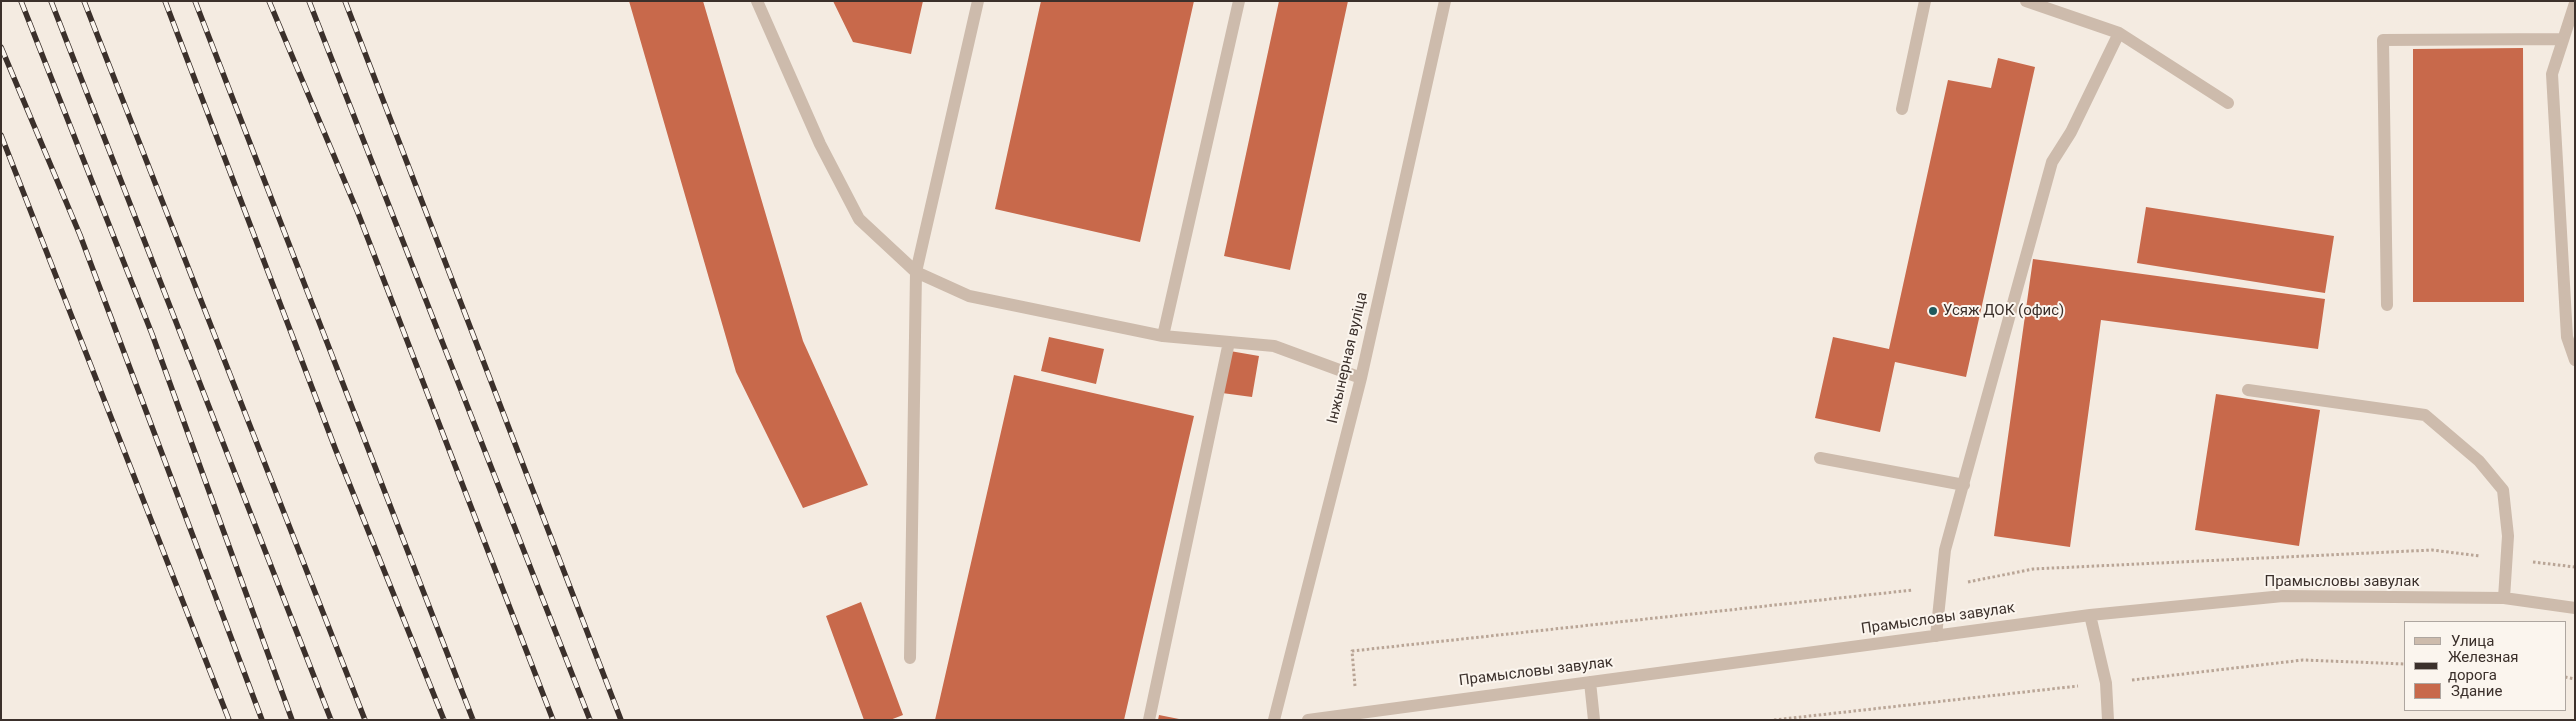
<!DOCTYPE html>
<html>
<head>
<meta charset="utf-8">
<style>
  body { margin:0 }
  #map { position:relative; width:2576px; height:721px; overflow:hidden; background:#f4ebe1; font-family:Roboto,sans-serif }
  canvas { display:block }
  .frame { position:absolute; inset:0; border:2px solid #3b302b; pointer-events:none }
  .legend { position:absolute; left:2404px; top:621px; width:162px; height:90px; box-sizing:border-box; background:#fbf5ee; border:1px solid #aea6a0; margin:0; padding:6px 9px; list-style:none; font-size:15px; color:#3b302b }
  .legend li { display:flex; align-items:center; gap:10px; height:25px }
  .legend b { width:25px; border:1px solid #aea6a0 }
</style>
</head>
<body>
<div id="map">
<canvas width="2576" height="721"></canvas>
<div class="frame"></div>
<ul class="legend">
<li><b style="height:6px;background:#cdbbac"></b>Улица</li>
<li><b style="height:6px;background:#3b302b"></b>Железная дорога</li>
<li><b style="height:14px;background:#c8694b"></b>Здание</li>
</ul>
</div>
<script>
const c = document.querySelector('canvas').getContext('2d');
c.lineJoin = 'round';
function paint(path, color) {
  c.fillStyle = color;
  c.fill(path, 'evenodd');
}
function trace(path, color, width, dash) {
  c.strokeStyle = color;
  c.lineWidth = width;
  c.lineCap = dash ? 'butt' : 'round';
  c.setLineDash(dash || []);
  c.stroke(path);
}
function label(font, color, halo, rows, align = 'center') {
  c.font = font + ' Roboto,sans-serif';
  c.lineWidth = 4;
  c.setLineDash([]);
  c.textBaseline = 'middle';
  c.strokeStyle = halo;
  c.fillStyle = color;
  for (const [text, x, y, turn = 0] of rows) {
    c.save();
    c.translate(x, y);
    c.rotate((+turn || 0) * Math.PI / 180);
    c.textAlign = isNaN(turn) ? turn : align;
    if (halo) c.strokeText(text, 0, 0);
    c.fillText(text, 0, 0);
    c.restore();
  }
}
const building = new Path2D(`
  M629,1H703L803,341L868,485L803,508L736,372Z
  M833,1H923L911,54L853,42Z
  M1041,1H1194L1140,242L995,209Z
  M1279,1H1348L1290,270L1224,256Z
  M2523,48L2524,302H2413V49Z
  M1998,58L2035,67L1966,377L1895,362L1880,432L1815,418L1833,337L1889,349L1948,80L1991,88Z
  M2146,207L2334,236L2325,293L2137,263Z
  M2033,259L2325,299L2318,349L2101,320L2070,547L1994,536Z
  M1049,337L1104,349L1096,384L1041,371Z
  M1230,351L1259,356L1252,397L1222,393Z
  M1014,375L1194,416L1124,720H935Z
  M2216,394L2320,410L2299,546L2195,530Z
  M861,602L903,715L890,720H864L826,616Z
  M1159,715L1179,719V720H1158Z`);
const path = new Path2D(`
  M2533,562L2575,567
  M1968,582L2033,569L2432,550L2480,556
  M2565,677L2575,679
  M2132,680L2303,660L2405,664
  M1355,686L1352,651L1913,590
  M1774,720L2078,686`);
const minor = new Path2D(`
  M757,1L820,144L859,219L916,272L969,296L1163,336L1274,346L1361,378
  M2026,1L2119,33
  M2575,3L2552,74L2567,337L2575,360
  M1902,109L1925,1
  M2387,305L2383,40L2563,39
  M1163,336L1239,1
  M2248,390L2425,415L2479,461L2503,490L2508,536L2504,598
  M1820,458L1964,485
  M2090,615L2106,683L2108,720
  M1936,636L1945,550L2052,162L2071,132L2119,33L2228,103
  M910,658L916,272L978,1
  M1590,682L1594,720
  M1149,720L1229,342
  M1274,720L1361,378L1445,1
  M1308,720L2090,615L2283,596L2504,598L2575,608`);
const rail = new Path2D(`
  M21,1L152,334L292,720
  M51,1L331,720
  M84,1L365,720
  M165,1L335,448L444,720
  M195,1L473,720
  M269,1L358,213L553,720
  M309,1L590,720
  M345,1L621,720
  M1,47L80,235L262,720
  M1,135L229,720`);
const markers = [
  [1933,311,5,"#1f5a5e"]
];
const poiNames = [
  ["Усяж ДОК (офис)",1943,311]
];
const streetNames = [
  ["Інжынерная вуліца",1348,358,-77],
  ["Прамысловы завулак",2342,582],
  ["Прамысловы завулак",1938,619,-8],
  ["Прамысловы завулак",1536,672,-7]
];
paint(building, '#c8694b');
trace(path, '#b9a596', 3, [2.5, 2.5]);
trace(minor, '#cdbbac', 12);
trace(rail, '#3b302b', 5.5);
trace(rail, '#fbf5ee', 4, [11]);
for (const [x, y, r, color] of markers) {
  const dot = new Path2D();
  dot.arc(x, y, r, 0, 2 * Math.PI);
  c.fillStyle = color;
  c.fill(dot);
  trace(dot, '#fbf5ee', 2);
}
label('15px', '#3b302b', '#fbf5ee', poiNames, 'left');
label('15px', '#3b302b', '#fbf5ee', streetNames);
</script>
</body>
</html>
